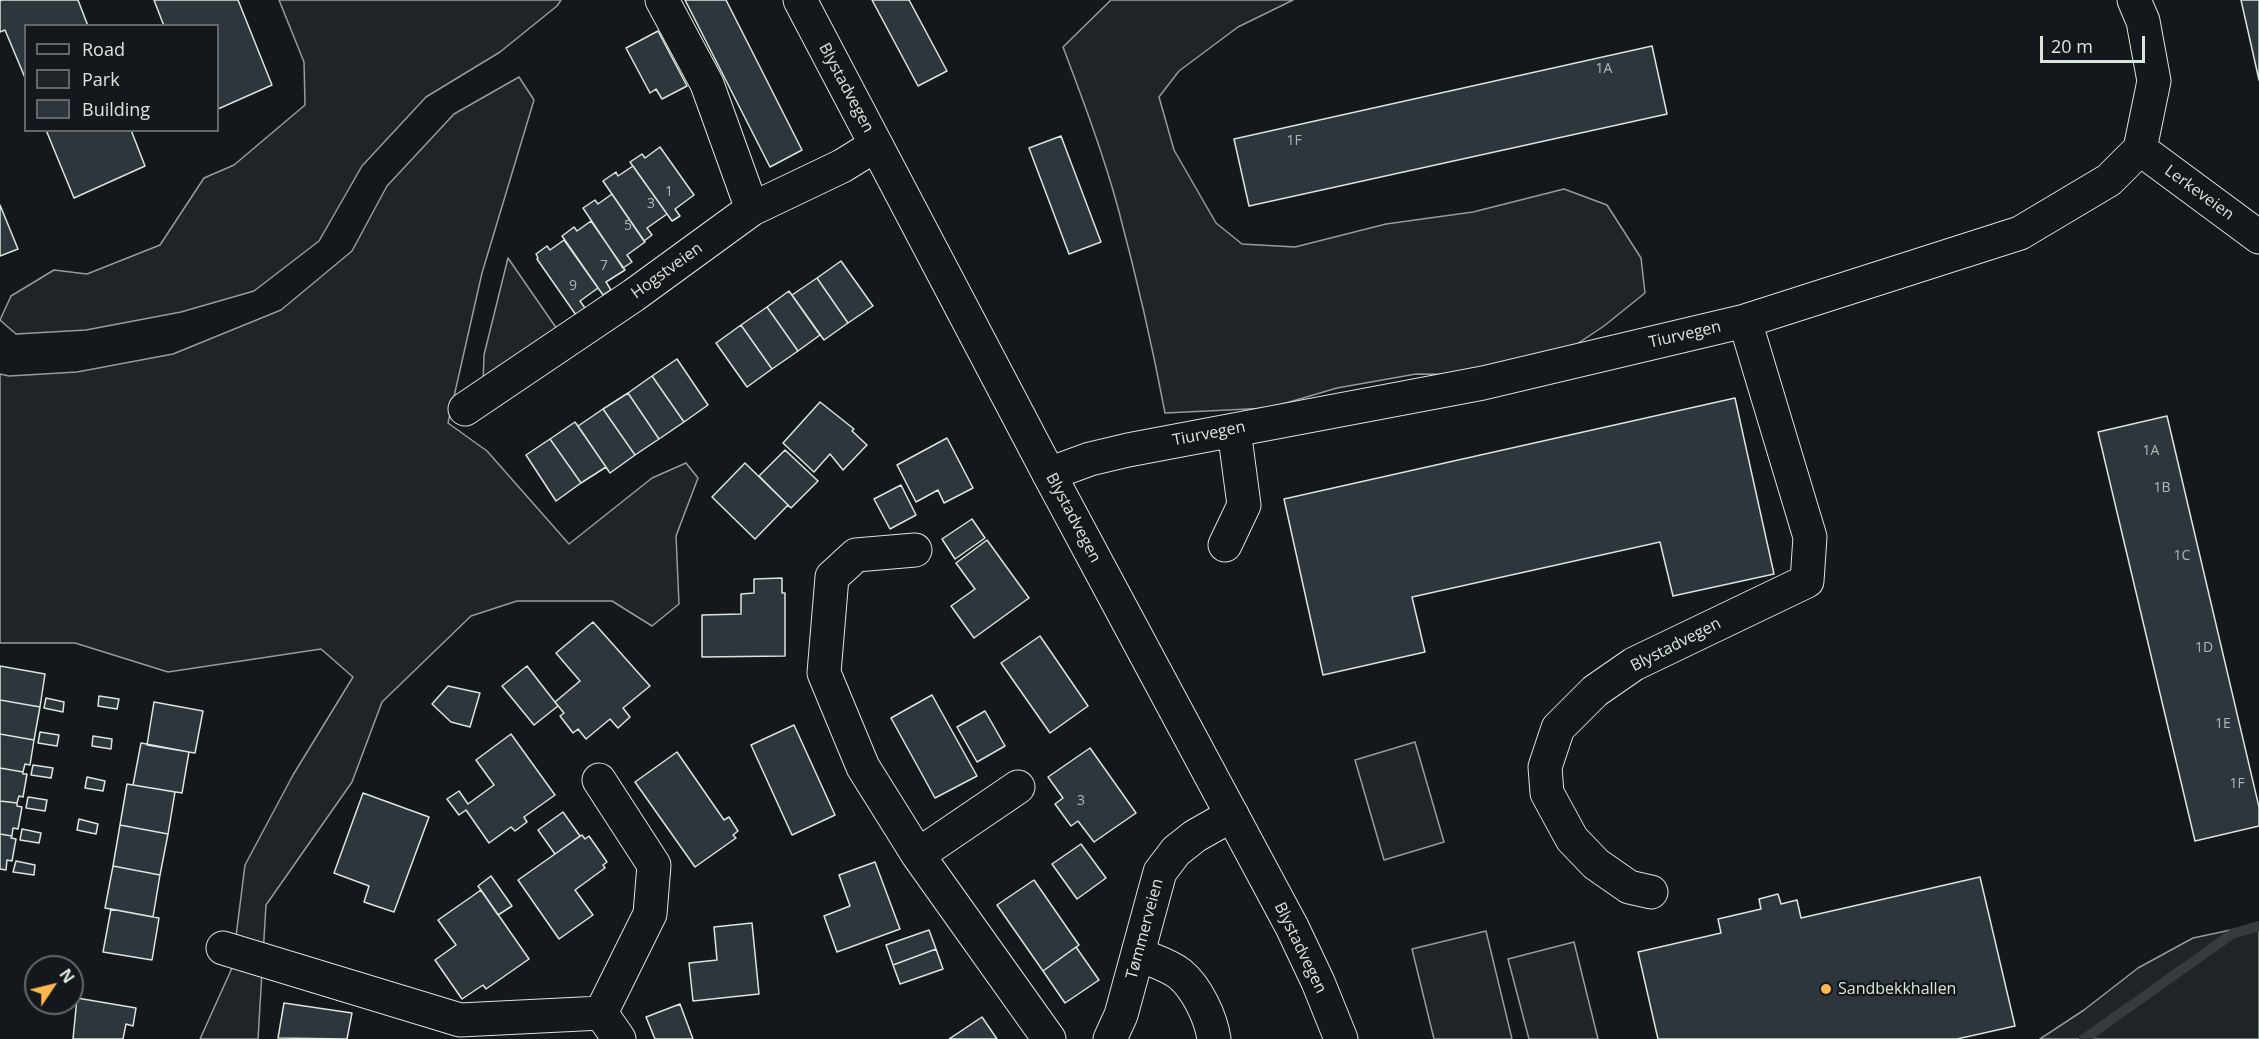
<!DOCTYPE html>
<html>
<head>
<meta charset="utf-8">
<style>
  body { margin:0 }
  #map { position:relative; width:2259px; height:1039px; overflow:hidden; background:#14181c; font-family:"Open Sans",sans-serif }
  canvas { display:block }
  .legend { position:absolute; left:24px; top:24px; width:195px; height:108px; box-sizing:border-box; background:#14181c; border:2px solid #626a69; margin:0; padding:8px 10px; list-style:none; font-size:18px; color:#d8e6dc }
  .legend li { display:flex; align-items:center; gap:12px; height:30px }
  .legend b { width:30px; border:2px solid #626a69 }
  .north { position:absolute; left:24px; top:955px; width:60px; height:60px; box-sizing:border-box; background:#14181c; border:2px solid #626a69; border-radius:50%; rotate:55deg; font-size:16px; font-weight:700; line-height:24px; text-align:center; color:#d8e6dc }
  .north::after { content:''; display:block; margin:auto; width:21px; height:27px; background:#ffb74d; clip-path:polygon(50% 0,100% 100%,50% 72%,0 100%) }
  .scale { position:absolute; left:2040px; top:36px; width:105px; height:27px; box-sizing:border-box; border:3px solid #d8e6dc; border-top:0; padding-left:8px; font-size:18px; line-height:21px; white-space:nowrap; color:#d8e6dc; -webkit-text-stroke:4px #14181c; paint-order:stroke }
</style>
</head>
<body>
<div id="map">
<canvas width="2259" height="1039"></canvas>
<ul class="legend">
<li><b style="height:8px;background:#14181c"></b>Road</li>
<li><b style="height:16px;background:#202428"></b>Park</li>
<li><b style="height:16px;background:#2c363c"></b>Building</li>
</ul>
<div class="north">N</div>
<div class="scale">20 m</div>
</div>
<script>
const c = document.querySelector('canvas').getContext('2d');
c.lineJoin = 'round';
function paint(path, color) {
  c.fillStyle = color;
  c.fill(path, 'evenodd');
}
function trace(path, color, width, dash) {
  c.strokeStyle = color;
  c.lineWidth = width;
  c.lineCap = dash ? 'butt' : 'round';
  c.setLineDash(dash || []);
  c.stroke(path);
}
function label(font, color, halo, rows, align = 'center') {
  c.font = font + ' "Open Sans",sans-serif';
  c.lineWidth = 4.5;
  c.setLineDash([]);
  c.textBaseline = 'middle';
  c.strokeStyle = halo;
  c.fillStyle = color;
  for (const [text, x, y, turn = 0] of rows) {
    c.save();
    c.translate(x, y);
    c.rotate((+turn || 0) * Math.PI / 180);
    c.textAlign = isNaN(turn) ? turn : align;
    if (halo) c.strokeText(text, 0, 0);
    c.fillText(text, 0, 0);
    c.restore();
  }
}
const green = new Path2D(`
  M279,0H561L557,6L500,52L426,97L362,166L319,241L254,291L181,312L86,330L16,334L0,320L11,296L54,270L87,274L160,245L204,178L234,165L305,105L304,62Z
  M1111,0H1293L1238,27L1179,71L1159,97L1174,150L1216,223L1242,244L1295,247L1386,224L1473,212L1564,189L1607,205L1641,258L1645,293L1604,326L1556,358L1492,375L1416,374L1337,388L1269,408L1165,413C1152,344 1136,275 1118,208C1103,153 1083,100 1063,47Z
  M519,77L534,100L482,273L448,423L487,451L569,544L652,478L686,463L698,478L676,536L679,604L652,626L612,601H517L471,616L382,702L352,782L266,905L258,1039H200L232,968L245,865L293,775L353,677L321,649L168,672L75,643H0V374L9,376L77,372L173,354L281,310L352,251L387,186L454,114Z
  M508,258L559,332L483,384L484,355Z
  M1415,742L1444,842L1384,860L1355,760Z
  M2259,924V1039H2040L2084,1010L2138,968L2193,938Z
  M1486,931L1512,1039H1434L1412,949Z
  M1574,942L1598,1039H1529L1508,959Z`);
const stream = new Path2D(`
  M2084,1039L2232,934L2259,926`);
const building = new Path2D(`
  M2,0H78L88,26H26V80L5,30L0,32V1Z
  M154,0H238L272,85L218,109V26H164Z
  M685,0H726L802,150L770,167Z
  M872,0H909L947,71L918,86Z
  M2241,0H2259V80Z
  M658,31L687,86L662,99L656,89L650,93L626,48Z
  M1652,46L1667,114L1249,206L1234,139Z
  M46,130H131L145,166L74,198Z
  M1061,136L1101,242L1069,254L1029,148Z
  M660,147L694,195L675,209L680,216L672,221L630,162L642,154L645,158Z
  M633,166L667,214L647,228L652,235L644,241L603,181L616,172L618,176Z
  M612,194L645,242L627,255L632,262L623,268L583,208L595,200L598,204Z
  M0,205L18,249L0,256Z
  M591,221L625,270L606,282L611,290L603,295L562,236L574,227L577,231Z
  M564,240L598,288L580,301L585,308L576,315L537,259L538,258L536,254L547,246L550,250Z
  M841,261L873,306L848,323L817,278Z
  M817,278L848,323L824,340L792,295Z
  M789,291L820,335L798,351L767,307Z
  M767,307L798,351L772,369L741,325Z
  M741,325L772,369L747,387L716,343Z
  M677,359L708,405L684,422L652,376Z
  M652,376L684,422L659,439L628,393Z
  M628,393L659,439L635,455L603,409Z
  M1735,398L1774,574L1673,596L1660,542L1412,597L1425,652L1323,675L1284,499Z
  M820,402L854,429L852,431L867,445L843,470L830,454L814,472L783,443Z
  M603,409L635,455L610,473L578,426Z
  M2167,416L2259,807V826L2195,841L2098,432Z
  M575,422L606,467L581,483L550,439Z
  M947,438L973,488L944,503L938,490L916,502L897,465Z
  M550,439L581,483L556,501L526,455Z
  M785,450L818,481L791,508L759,476Z
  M745,463L788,505L755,539L712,497Z
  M901,485L916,515L890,529L874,499Z
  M972,519L985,538L955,559L942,539Z
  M987,540L1029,598L974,638L951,606L975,589L956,563Z
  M782,578V593H785V656L702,657V615L741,614V594L754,593V579Z
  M593,622L650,686L623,708L630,717L618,728L610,719L586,739L578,729L573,733L560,716L564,713L555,702L580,681L556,653Z
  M1040,636L1088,706L1050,733L1001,663Z
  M0,666L45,674L40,707L0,700Z
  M527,666L558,706L534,725L502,686Z
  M448,686L480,693L470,727L451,722L432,704Z
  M932,695L977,776L935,798L891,718Z
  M99,696L119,699L117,709L98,706Z
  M46,698L64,702L63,712L44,708Z
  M0,700L40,707L34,740L0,734Z
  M154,702L203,711L195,753L147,745Z
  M985,711L1005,746L977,762L957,727Z
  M794,725L835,815L792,835L751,745Z
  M40,732L59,735L57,746L38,743Z
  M0,734L34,740L30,765L25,764L23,772L0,768Z
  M511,734L555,795L524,817L527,822L515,831L511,827L489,843L466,810L459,815L447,799L459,791L468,804L494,785L476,760Z
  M93,736L112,739L111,749L92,746Z
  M141,743L189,752L182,793L133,785Z
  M1090,748L1136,813L1094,842L1078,821L1071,826L1055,804L1063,798L1048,777Z
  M677,752L724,820L729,817L738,831L733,835L736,838L695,867L635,782Z
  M33,765L53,768L51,778L31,775Z
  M0,768L23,772V774H27L23,797L19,796L17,803L0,801Z
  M87,777L105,781L103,791L85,788Z
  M127,784L175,792L168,834L120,825Z
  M363,793L429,817L394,912L364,902L369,886L334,873Z
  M28,797L47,800L45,811L26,808Z
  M0,801L17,803V806L22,807L18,829L13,828L12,836L0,834Z
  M563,812L580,836L555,854L538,830Z
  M79,819L98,824L96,834L77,830Z
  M120,825L168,834L160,875L113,866Z
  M22,829L41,833L39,843L20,840Z
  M0,834L12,836L11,838L16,839L12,861L7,860L6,870L0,869Z
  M582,835L585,839L589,836L607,862L603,865L605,868L575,890L593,915L559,939L518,880Z
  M1081,844L1106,878L1077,899L1052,864Z
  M16,861L35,865L34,875L13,872Z
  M875,862L900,929L837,952L824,916L850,906L839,875Z
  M113,866L160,875L153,917L105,908Z
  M491,876L512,906L498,915L478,886Z
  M1980,877L2015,1026L1957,1039H1658L1638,952L1721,933L1718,919L1761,909L1759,899L1778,894L1781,904L1797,900L1801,918Z
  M1034,880L1079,945L1043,971L997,905Z
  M481,890L529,959L486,989L483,985L462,999L435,960L456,945L438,920Z
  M111,909L159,918L152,960L103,952Z
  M752,923L759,994L693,1001L689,963L717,960L714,927Z
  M929,930L936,949L893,965L886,945Z
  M1076,947L1099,980L1065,1003L1043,971Z
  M936,949L943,969L900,984L893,965Z
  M77,998L136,1008L133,1026L126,1024L123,1039H73Z
  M284,1003L352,1013L347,1039L278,1038Z
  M680,1004L693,1039H655L646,1017Z
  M982,1017L997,1039H949Z`);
const minor = new Path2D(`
  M662,0L707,84L752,209
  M2140,149L2259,237
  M465,409L634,295L752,209L842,166L876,145
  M1049,474L1090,459L1128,450L1483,383L1745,321L2020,233L2109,180L2140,149L2154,81L2143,21L2134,0
  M1225,545L1244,505L1234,430
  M915,550L856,555L832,577L824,673L863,767L918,855L1049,1039
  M599,780L654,865L650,914L601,1013L619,1039
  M918,855L1018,787
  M1651,892L1629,887L1596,864L1572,839L1547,793L1545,767L1558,728L1595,691L1634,664L1807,581L1810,537L1745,321
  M223,948L460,1020L601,1013
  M1138,954C1151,960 1169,965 1180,974C1197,988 1211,1018 1214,1039
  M1110,1039L1121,1015L1160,872L1176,851L1195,836L1232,815`);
const major = new Path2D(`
  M800,0L1049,474L1292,927L1318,982L1341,1039`);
const markers = [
  [1826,989,6,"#ffb74d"]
];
const numberNames = [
  ["1A",1604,69],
  ["1F",1294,141],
  ["1",669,192],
  ["3",651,204],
  ["5",628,226],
  ["7",604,266],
  ["9",573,286],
  ["1A",2151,451],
  ["1B",2162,488],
  ["1C",2182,556],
  ["1D",2204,648],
  ["1E",2223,724],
  ["1F",2237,784],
  ["3",1081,801]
];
const streetNames = [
  ["Blystadvegen",846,88,62],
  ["Lerkeveien",2199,193,36],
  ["Hogstveien",667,271,-36],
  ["Tiurvegen",1685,335,-13],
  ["Tiurvegen",1209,434,-11],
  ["Blystadvegen",1073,518,62],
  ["Blystadvegen",1676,645,-27],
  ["Tømmerveien",1145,929,-75],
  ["Blystadvegen",1300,948,64]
];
const poiNames = [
  ["Sandbekkhallen",1838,989]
];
paint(green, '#202428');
trace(green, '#939e99', 1.5);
trace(stream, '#363b3e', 10);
paint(building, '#2c363c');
trace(building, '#d8e6dc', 1.5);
trace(minor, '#d8e6dc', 35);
trace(major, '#d8e6dc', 35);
trace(minor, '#14181c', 33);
trace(major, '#14181c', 33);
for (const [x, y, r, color] of markers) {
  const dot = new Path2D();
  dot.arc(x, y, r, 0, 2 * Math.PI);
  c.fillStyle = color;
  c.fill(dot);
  trace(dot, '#14181c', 2);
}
label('14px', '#adbab4', null, numberNames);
label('16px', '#d8e6dc', '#14181c', streetNames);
label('16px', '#d8e6dc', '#14181c', poiNames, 'left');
</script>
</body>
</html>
